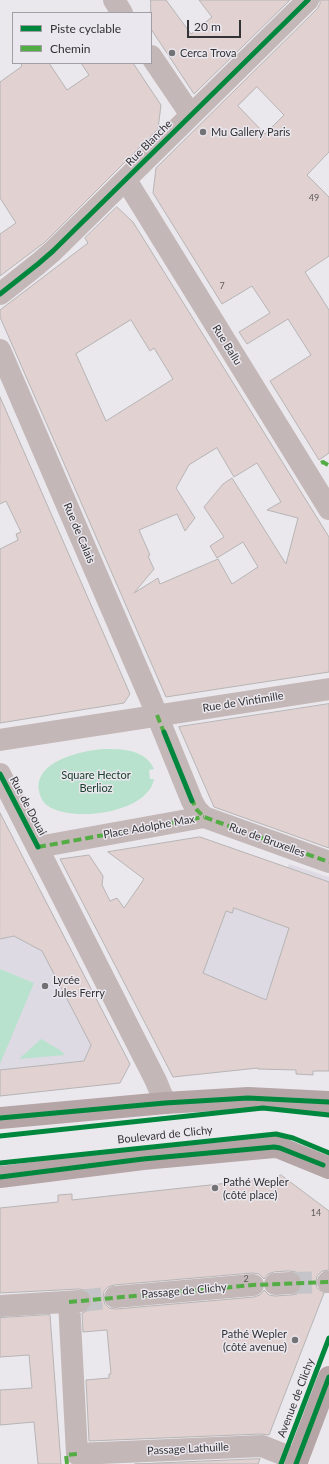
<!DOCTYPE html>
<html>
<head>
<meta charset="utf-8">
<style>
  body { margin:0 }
  #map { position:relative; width:329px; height:1464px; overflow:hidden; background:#eae8ed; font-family:Lato,sans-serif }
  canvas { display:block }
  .legend { position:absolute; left:12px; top:12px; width:140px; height:52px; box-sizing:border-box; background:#eae7ee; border:1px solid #a19fa4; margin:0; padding:5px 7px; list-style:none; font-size:12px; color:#333234 }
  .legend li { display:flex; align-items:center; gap:8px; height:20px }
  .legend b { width:20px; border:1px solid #a19fa4 }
  .scale { position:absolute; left:187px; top:20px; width:54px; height:18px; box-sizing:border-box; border:2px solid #333234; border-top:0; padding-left:5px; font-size:12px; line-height:14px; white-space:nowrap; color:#333234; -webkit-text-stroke:3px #eae7ee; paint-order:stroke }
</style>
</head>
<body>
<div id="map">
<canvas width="329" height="1464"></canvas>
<ul class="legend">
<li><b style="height:5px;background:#00873e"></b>Piste cyclable</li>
<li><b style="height:5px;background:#54ac45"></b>Chemin</li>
</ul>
<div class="scale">20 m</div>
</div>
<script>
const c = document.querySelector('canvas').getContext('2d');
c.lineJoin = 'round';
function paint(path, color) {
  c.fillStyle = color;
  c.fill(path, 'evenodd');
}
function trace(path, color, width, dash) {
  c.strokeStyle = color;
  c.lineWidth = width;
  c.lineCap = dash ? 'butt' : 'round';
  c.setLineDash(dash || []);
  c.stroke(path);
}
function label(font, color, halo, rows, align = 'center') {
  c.font = font + ' Lato,sans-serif';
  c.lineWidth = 3;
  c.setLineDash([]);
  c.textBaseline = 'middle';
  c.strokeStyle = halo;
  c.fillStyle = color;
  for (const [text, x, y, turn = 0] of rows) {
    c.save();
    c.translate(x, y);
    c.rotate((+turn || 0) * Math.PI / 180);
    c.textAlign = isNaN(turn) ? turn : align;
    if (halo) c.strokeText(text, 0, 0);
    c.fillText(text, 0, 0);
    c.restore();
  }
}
const built = new Path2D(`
  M289,864L329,877V919L271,986L257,1018L188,998L221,904L268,920Z
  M41,891L130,1064L120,1083L0,1096V900Z`);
const green = new Path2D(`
  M103,749C122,749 145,749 154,769L149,770L150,779H154C148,813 73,823 48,806C43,803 40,797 39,791C34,761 81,751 103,749Z
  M0,969L34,983L0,1064Z
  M41,1039L60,1050L65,1055L19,1059Z`);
const building = new Path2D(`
  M151,0H166L191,34L212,17L199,0H290L194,94L151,29Z
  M320,0H329V152L307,175L329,197V256L305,272L329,310V453L319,460L270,381L311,355L288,319L247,344L239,332L270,313L252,286L222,304L153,193L156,168L317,9L320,4ZM257,87L284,115L265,134L238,106Z
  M22,63H49L67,90L89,75L81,63H133L161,105L158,129L45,242L0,276V234L16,223L0,198V82L21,67Z
  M117,207L133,222L329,537V672L166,697L0,317V310L88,243L85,238ZM131,320L150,351L154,348L173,379L106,421L76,354ZM217,448L234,477L257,463L281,502L267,510L298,518L286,564L232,478L223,484L204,507L224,537L210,546L217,558L243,542L258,567L232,584L218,559L160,584L158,578L134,593L154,569L148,556L150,555L139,530L177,514L185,531L195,518L176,488L189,465Z
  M0,397L130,694L124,703L0,723V549L18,540L16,534L21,532L6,501L0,504Z
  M329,704V848L214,807L179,727Z
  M0,813L130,1064L120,1083L0,1096V1070L84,1061L91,1045L42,951L14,936L0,939Z
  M200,837L329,882V1071H313V1075L296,1074V1070L258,1069V1068L173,1077L60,859L89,855L103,876L102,885L110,901L117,898L124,908L144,879L108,852ZM234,908L289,928L266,1000L203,973L226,911L232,913Z
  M281,1175L329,1211V1270L322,1271L317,1276L316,1282L317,1288L324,1293L269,1435L261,1434L89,1441L86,1380L109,1378V1374H111L107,1330L83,1332L82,1313L87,1311L91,1307L92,1301L90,1294L85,1290L79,1289L0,1293V1208L58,1202V1195L72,1194V1200L265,1179L274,1180ZM289,1271L296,1272L301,1276L302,1282L301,1289L297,1294L291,1295L275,1296L269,1295L264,1290L260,1295L254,1297L116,1309L109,1308L105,1304L103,1298L104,1291L108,1287L114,1285L252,1273L259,1274L264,1279L268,1274L274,1272Z
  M50,1315L61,1464H38L34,1422L0,1425V1390L32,1388L29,1355L0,1357V1318Z
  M260,1459L258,1464H135Z`);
const minorTunnel = new Path2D(`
  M290,1283L328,1282
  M80,1301L115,1297`);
const minor = new Path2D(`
  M114,0L122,13
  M151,56L191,115
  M126,180L329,509
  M0,294L38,264L53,251L308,0
  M0,350L150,698L192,801L197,810L204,817L329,862
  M0,740L329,689
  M0,774L156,1081L165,1103
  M38,847L204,817
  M328,1282H329
  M275,1284L290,1283
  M115,1297L253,1285
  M69,1302L77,1454L262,1446L297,1460
  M0,1306L80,1301`);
const major = new Path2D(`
  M0,1118L165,1103L248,1098L329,1102
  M0,1177L143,1159L274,1147L280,1148L329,1168
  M296,1464L329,1377`);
const quiet = new Path2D(`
  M321,463L323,462L328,465H329
  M157,715L165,735
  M191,798L197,810L204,817L329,862
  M38,847L204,817
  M69,1302L253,1285L329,1282
  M67,1464L66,1455L77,1454`);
const cycleway = new Path2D(`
  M0,294L38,264L53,251L308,0
  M164,732L192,801
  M0,774L38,847
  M0,1118L165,1103L248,1098L329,1102
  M0,1136L263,1108L329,1115
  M0,1163L276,1134L293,1138L329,1153
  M0,1177L143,1159L274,1147L280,1148L323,1165
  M281,1464L329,1338
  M296,1464L329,1377`);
const markers = [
  [172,53,4,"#737275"],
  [203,132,4,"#737275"],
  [45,986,4,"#737275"],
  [215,1188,4,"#737275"],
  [295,1340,4,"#737275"]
];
const numberNames = [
  ["49",314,198],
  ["7",222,286],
  ["14",316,1213],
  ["2",246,1279]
];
const poiNames = [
  ["Cerca Trova",180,53],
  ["Mu Gallery Paris",211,132],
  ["Lycée",53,980],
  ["Jules Ferry",53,993],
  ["Pathé Wepler",223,1182],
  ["(côté place)",223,1195],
  ["Pathé Wepler",287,1334,"right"],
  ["(côté avenue)",287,1347,"right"]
];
const streetNames = [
  ["Rue Blanche",149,143,-45],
  ["Rue Ballu",227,345,58],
  ["Rue de Calais",79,533,67],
  ["Rue de Vintimille",243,702,-9],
  ["Rue de Douai",28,806,62],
  ["Place Adolphe Max",149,827,-10],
  ["Rue de Bruxelles",267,840,20],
  ["Boulevard de Clichy",165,1135,-6],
  ["Passage de Clichy",184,1291,-5],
  ["Avenue de Clichy",296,1398,-69],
  ["Passage Lathuille",188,1449,-3]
];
const parkNames = [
  ["Square Hector",96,775],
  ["Berlioz",96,788]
];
paint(built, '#dedae4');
paint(green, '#b8e2cd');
paint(building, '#e1d2d1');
trace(building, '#b6b4b5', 1);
trace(minorTunnel, '#c5c4c8', 22, [22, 11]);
trace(minor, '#c4b7b7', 22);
trace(major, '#b5a5a6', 22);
trace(quiet, '#54ac45', 4, [8, 4]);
trace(cycleway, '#00873e', 5);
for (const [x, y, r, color] of markers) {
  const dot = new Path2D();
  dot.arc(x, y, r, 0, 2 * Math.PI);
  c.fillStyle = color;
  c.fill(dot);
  trace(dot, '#eae7ee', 1.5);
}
label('9px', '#5e5a5b', null, numberNames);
label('11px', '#333234', '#eae7ee', poiNames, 'left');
label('11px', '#333234', '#eae7ee', streetNames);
label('11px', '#18402c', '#eae7ee', parkNames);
</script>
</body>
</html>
